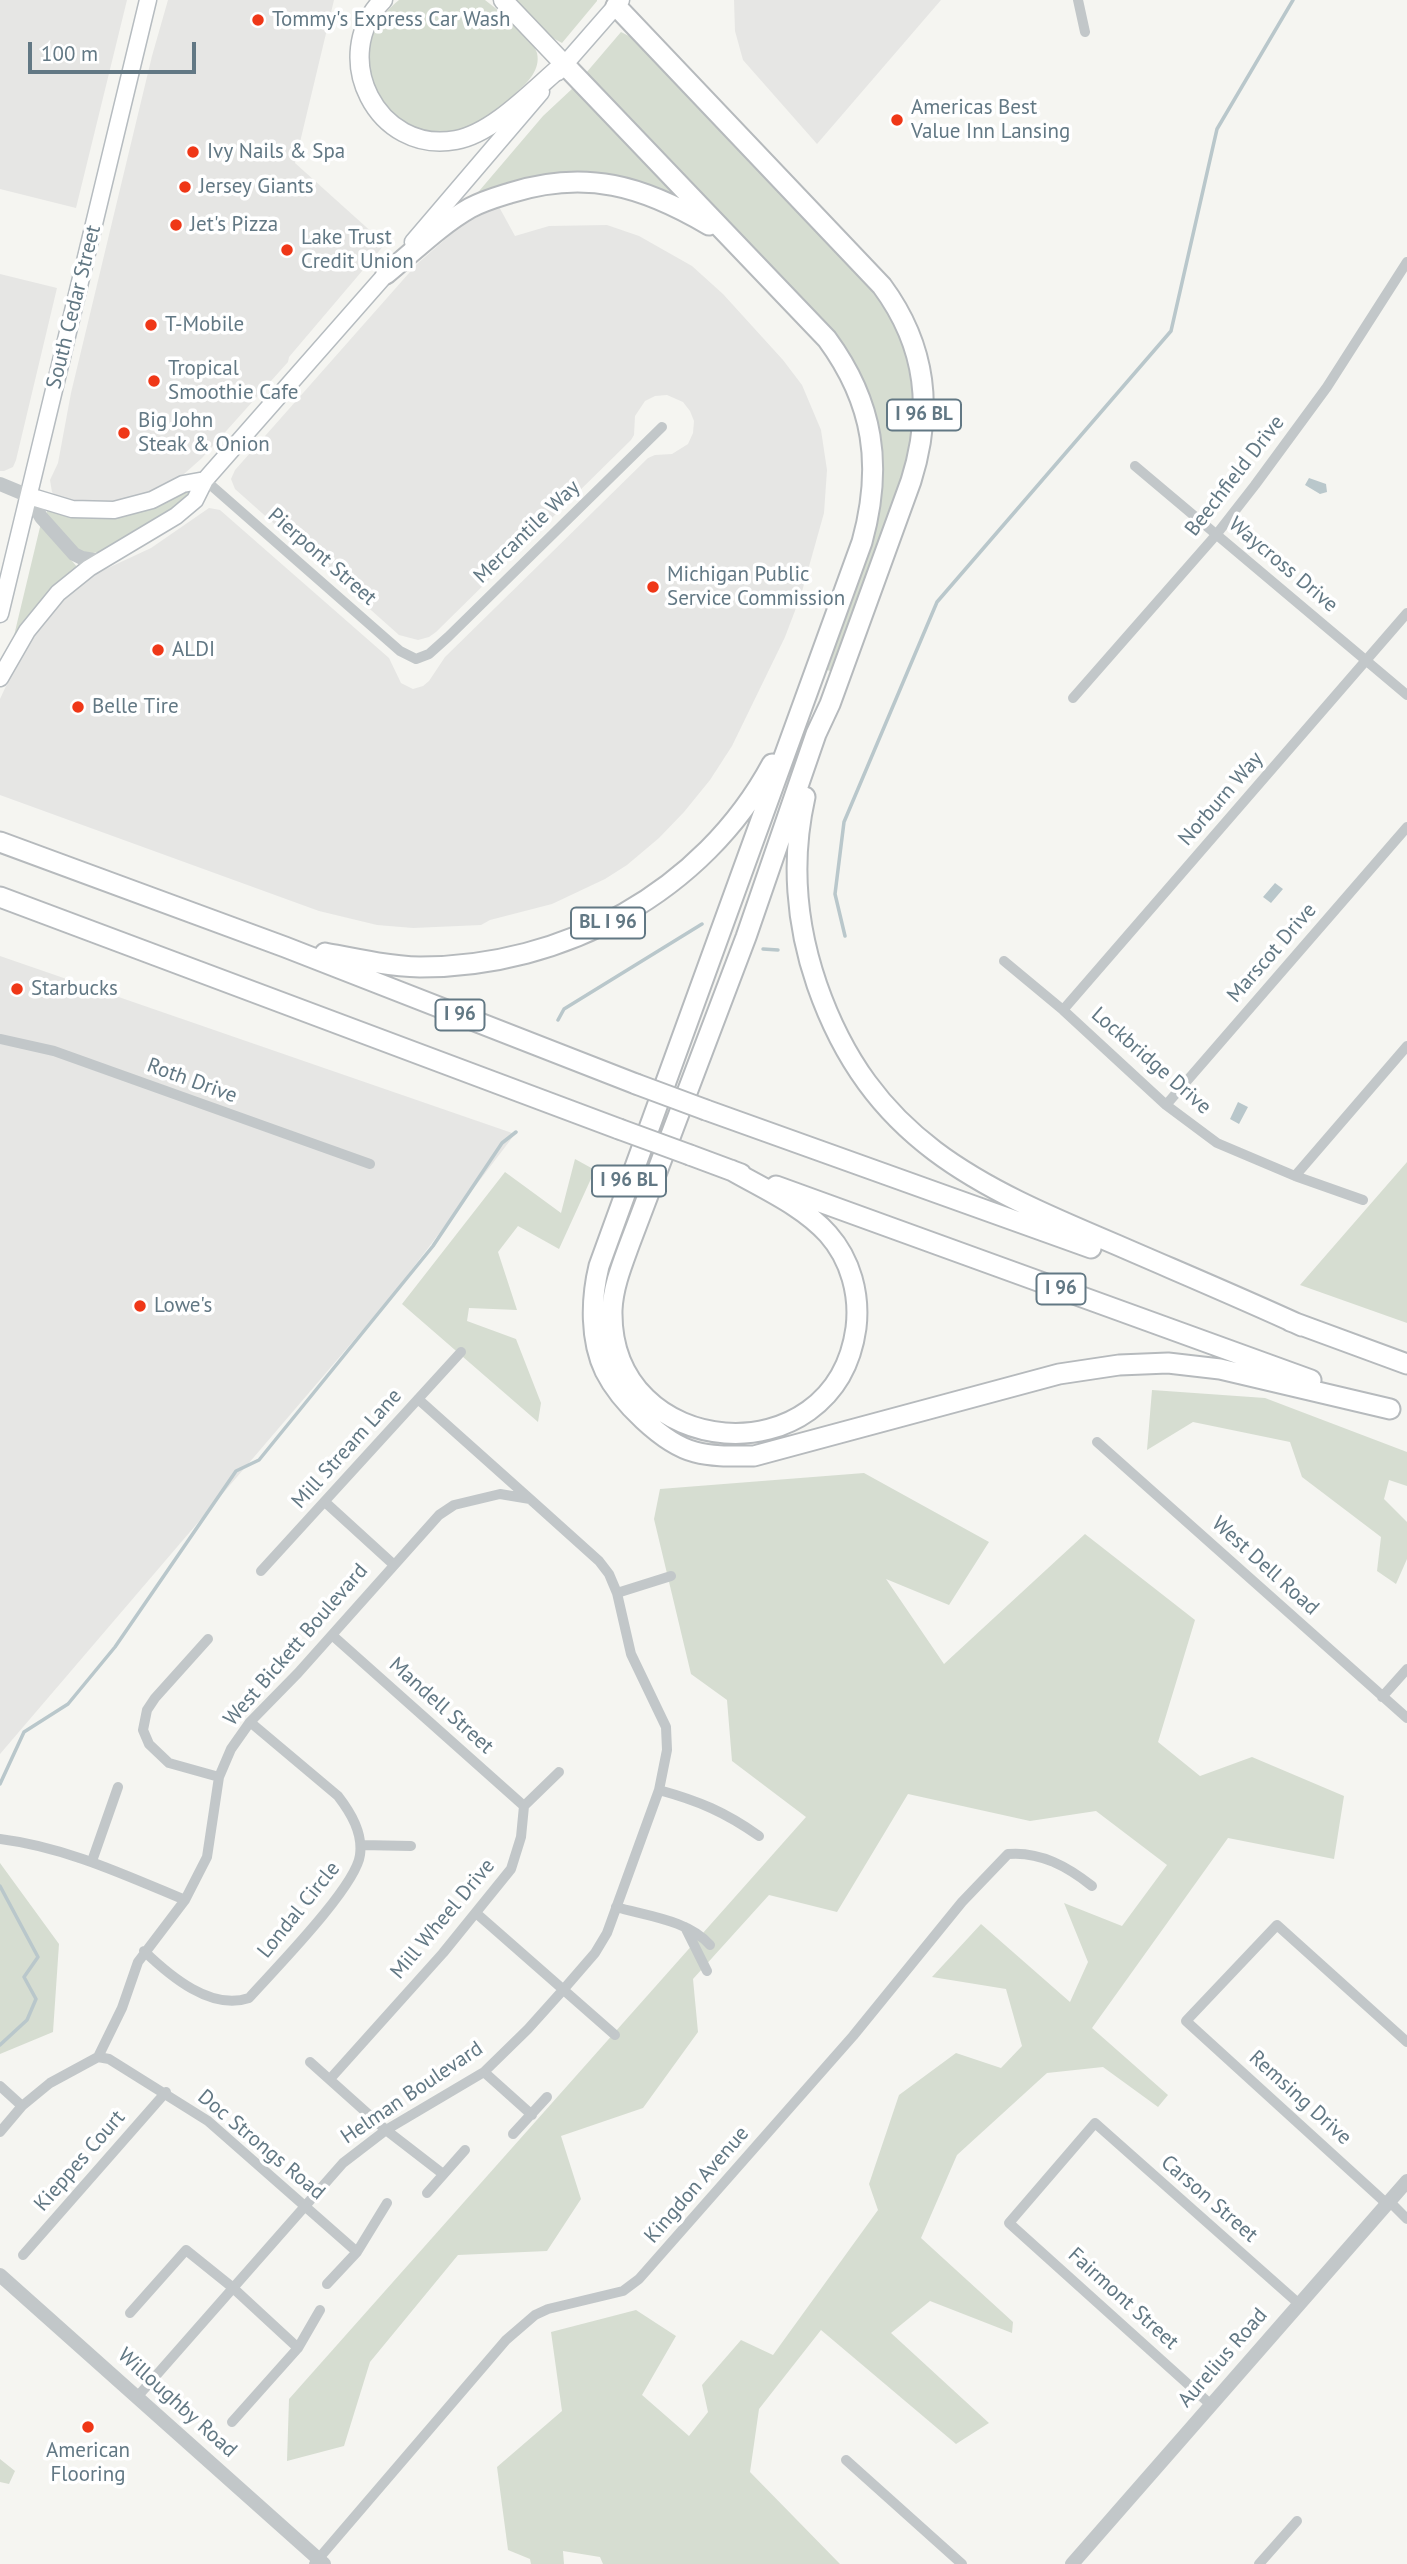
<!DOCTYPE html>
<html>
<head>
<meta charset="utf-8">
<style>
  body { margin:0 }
  #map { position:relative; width:1407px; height:2564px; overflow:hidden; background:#f5f5f1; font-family:"PT Sans",sans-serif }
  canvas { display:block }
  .scale { position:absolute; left:28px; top:42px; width:168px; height:32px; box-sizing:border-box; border:4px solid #627884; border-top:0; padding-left:9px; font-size:21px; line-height:24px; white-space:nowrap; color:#627884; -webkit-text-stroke:5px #fff; paint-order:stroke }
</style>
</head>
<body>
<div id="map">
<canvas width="1407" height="2564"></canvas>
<div class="scale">100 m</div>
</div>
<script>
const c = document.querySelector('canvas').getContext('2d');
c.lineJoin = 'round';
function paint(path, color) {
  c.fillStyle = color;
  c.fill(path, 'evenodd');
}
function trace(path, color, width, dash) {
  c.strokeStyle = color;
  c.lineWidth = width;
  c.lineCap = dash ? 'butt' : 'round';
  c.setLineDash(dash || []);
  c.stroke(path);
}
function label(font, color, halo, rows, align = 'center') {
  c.font = font + ' "PT Sans",sans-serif';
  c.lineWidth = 7;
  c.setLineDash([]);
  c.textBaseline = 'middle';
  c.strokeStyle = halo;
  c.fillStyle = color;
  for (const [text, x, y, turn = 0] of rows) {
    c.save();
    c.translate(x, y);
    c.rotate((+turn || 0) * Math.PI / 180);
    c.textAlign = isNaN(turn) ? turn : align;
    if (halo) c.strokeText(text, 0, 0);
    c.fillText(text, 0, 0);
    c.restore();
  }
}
const built = new Path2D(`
  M0,0H127L76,208L0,189Z
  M168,0H334L295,163L385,244L289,357L288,362L202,458L184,474L154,491L113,503L86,504L58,498L52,492L50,480L58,463L71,393L152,56Z
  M734,0H941L817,144L743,60L735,31Z
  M498,205L515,236L549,226L607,225L639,236L692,266L723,294L783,360L802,385L821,430L827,470L824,513L801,595L785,637L732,746L710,780L684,812L659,838L627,865L605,879L552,904L490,920L481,925L413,928L377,925L319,911L0,795V699L25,645L68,592L93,575L151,548L209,508L220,510L389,658L401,683L413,689L423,686L429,681L445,657L648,458L655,455L672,454L688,444L693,433L694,421L690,411L683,402L667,395L655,396L645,401L635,416L634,435L631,440L436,632L429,637L418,640L399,635L235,489L231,479L235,470L417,264L458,228Z
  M0,274L57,288L16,460L13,467L4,471H0Z
  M0,956L515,1134L390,1298L0,1754Z`);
const green = new Path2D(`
  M399,0H485C499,11 532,36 537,53C541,70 527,83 516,93C505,104 493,118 479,124C431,145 378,125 368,70C364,42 378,17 399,0Z
  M514,0H597V1L562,43L551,37Z
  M621,32L637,40L874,291L899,332L910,365L915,396L912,451L834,665L830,671L827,670V665L874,530C894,458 875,386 829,328L586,73Z
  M573,88L576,89L675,196L644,186L474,197L543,116Z
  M186,490L190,491L191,494C171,510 104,565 79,551C69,545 54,524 46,515L47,511L67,515Z
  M41,523L77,567L42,600L12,644Z
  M575,1159L595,1170L559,1249L518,1226L498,1252L517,1310L469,1308L467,1321L516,1339L541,1403L538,1422L402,1304L505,1172L561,1213Z
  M1407,1162V1323L1300,1285Z
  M1152,1390L1265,1398L1407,1452V1486L1389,1480L1384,1499L1407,1522V1559L1396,1584L1377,1571L1381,1537L1302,1477L1290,1442L1193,1422L1147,1450Z
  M864,1473L989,1542L949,1605L886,1579L944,1664L1085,1534L1195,1620L1158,1742L1200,1776L1252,1757L1344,1796L1334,1859L1228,1838L1092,2028L1168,2095L1158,2107L1103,2067L1047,2073L957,2155L921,2238L1013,2322L1012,2333L930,2301L891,2333L989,2423L956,2444L821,2330L759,2409L750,2472L840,2564H603L600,2557L563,2551L564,2564H531L530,2559L508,2550L497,2467L562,2411L551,2332L636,2310L676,2336L642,2395L689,2436L708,2412L702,2385L741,2340L773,2355L878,2210L869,2184L899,2095L956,2053L1001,2068L1022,2046L1006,1989L932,1977L981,1924L1070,2002L1088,1962L1064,1903L1122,1926L1167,1865L1096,1811L1030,1821L908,1794L837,1912L769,1895L693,1979L698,2032L643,2108L561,2136L581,2199L547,2251L458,2255L370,2362L344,2446L287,2461L289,2399L806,1817L732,1761L727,1700L691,1674L654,1519L660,1489Z
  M0,1863L59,1944L53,2032L0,2054Z
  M0,2459L15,2471L9,2484L0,2482Z`);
const water = new Path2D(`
  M1309,478L1326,484L1327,492L1320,494L1305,485Z
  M1275,883L1283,889L1271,903L1263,897Z
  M1238,1102L1248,1107L1239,1124L1230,1119Z`);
const stream = new Path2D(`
  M845,936L835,894L844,822L937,602L1171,331L1217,129L1293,0
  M763,949L778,950
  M558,1020L564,1009L702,924
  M0,1784L24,1732L68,1704L115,1647L236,1471L259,1460L433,1246L502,1143L516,1132
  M0,1886L38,1957L24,1977L36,1999L27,2020L0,2045`);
const minor = new Path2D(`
  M1078,0L1085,32
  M1135,466L1407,695
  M205,480L400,651L416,659L429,654L448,637L662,427
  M1073,698L1216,535L1255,485L1327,387L1407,262
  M1004,961L1063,1010L1166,1105L1217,1143L1295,1176L1363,1200
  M1063,1010L1407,613
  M0,1039L54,1051L370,1164
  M1166,1105L1407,827
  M1295,1176L1407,1046
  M418,1399L530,1499
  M1097,1442L1407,1718
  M325,1502L393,1564
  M261,1571L461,1352
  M617,1593L671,1576
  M332,1635L524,1806
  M208,1639L155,1698L147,1710L143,1730L149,1744L169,1763L219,1777
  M1382,1697L1407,1669
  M659,1790C699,1801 725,1812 759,1836
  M0,1839C65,1847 125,1875 185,1900
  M361,1845L411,1846
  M92,1861L118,1787
  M616,1907C647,1916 688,1920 710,1945
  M476,1913L615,2035
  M685,1927L707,1971
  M144,1951C170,1976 211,2011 249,1998C274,1970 356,1887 360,1855C363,1833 351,1813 338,1796L250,1722
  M98,2057L109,2059L208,2121L357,2252
  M310,2062L386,2130L443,2174
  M484,2072L532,2115
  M330,2079L443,1953L511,1869L521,1837L524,1806L559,1772
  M0,2086L22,2106
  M0,2132L22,2106L50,2083L98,2057L122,2008L138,1962L185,1900L207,1857L219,1777L231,1749L250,1722L298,1673L439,1515L454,1505L500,1494L530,1499L599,1561L609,1574L617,1593L631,1654L666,1727L667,1750L659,1790L607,1933L595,1953L563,1990L528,2029L484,2072L386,2130L343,2163L138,2396
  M513,2134L547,2097
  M427,2193L465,2150
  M1389,2201L1407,2219
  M1387,2204L1186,2021L1277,1925L1407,2042
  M23,2255L166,2092
  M327,2284L357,2252L387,2203
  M130,2313L186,2250L232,2287L298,2348
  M1210,2404L1009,2223L1095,2123L1298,2303
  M232,2422L298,2348L320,2310
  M846,2460L962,2564
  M314,2564L506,2340L535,2315L548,2309L623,2291L639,2279L853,2036L962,1902L1008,1854C1040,1851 1068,1867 1092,1886
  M1259,2564L1297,2521`);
const tertiary = new Path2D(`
  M0,484L29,496L41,517L74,554L82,558L100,561
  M0,2275L324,2564
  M1072,2564L1407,2181`);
const secondary = new Path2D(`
  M558,72L621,0
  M413,242L541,92
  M29,496L72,509L114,510L152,500L183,484L205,480
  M0,614L148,0
  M0,678L27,631L58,593L89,568L176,516L195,500L205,480L394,265`);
const primary = new Path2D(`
  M383,0C328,56 377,155 456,140C494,133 534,89 564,64L503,0`);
const motorway = new Path2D(`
  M616,6L882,286C927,347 933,411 911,481L830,704L816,734L746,937L630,1243C622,1265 613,1287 612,1310C609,1462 835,1480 856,1328C860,1295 851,1260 828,1234C803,1206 764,1189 731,1170
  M564,64L827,339C874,403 883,466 862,542L599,1266C591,1299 590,1340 605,1371C620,1401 663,1444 695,1452C714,1457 734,1456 754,1456L1059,1374L1119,1365L1168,1363L1220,1369L1390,1409
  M386,274C413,252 440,225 470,208C483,201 497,197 510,193C586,169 643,186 709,225
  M805,797C791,859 796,924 817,985C871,1140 977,1186 1117,1245C1179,1272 1241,1298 1302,1326
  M0,842L285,947L636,1084
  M0,897L619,1129
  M325,953C356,959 388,966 420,967C564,967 703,892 772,764
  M706,1110L1091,1248
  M690,1155L741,1174
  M776,1186L1311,1380
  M1290,1321L1407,1364`);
const motorwayBridge = new Path2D(`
  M636,1084L706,1110
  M619,1129L690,1155`);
const markers = [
  [258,20,7,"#ef3717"],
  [897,120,7,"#ef3717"],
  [193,152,7,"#ef3717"],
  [185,187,7,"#ef3717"],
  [176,225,7,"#ef3717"],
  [287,250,7,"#ef3717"],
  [151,325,7,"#ef3717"],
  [154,381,7,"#ef3717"],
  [124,433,7,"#ef3717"],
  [653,587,7,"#ef3717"],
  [158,650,7,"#ef3717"],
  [78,707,7,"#ef3717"],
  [17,989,7,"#ef3717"],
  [140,1306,7,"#ef3717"],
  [88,2427,7,"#ef3717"]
];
const shields = [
  [924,415,74],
  [608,923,74],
  [460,1015,49],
  [629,1181,74],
  [1061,1289,49]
];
const shieldNames = [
  ["I 96 BL",924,415],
  ["BL I 96",608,923],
  ["I 96",460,1015],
  ["I 96 BL",629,1181],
  ["I 96",1061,1289]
];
const poiNames = [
  ["Tommy's Express Car Wash",272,20],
  ["Americas Best",911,108],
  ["Value Inn Lansing",911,132],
  ["Ivy Nails & Spa",207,152],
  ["Jersey Giants",199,187],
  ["Jet's Pizza",190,225],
  ["Lake Trust",301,238],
  ["Credit Union",301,262],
  ["T-Mobile",165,325],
  ["Tropical",168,369],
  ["Smoothie Cafe",168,393],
  ["Big John",138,421],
  ["Steak & Onion",138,445],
  ["Michigan Public",667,575],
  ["Service Commission",667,599],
  ["ALDI",172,650],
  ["Belle Tire",92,707],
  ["Starbucks",31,989],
  ["Lowe's",154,1306],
  ["American",88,2451,"center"],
  ["Flooring",88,2475,"center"]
];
const streetNames = [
  ["South Cedar Street",74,307,-76],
  ["Beechfield Drive",1235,476,-52],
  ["Mercantile Way",527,532,-44],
  ["Pierpont Street",322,557,41],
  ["Waycross Drive",1283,565,40],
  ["Norburn Way",1221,799,-49],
  ["Marscot Drive",1272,953,-49],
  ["Lockbridge Drive",1151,1061,41],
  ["Roth Drive",192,1081,20],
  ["Mill Stream Lane",347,1449,-48],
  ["West Dell Road",1265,1566,42],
  ["West Bickett Boulevard",296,1645,-49],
  ["Mandell Street",441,1706,42],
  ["Londal Circle",299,1910,-51],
  ["Mill Wheel Drive",443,1919,-50],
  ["Helman Boulevard",412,2093,-34],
  ["Remsing Drive",1300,2098,42],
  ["Doc Strongs Road",261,2145,40],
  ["Kieppes Court",80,2161,-49],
  ["Kingdon Avenue",697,2185,-49],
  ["Carson Street",1209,2199,41],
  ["Fairmont Street",1123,2299,42],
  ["Aurelius Road",1223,2358,-49],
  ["Willoughby Road",177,2403,42]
];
paint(built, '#e6e6e4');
paint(green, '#d6ddd1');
paint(water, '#b9c7cb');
trace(stream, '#b9c7cb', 3.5);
trace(secondary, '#b6bcc0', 19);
trace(primary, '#b5babd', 21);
trace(motorway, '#b6babd', 23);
trace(minor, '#c2c7c9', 10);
trace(tertiary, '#c2c7c9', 14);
trace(secondary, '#fff', 16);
trace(primary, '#fff', 18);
trace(motorway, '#fff', 19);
trace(motorwayBridge, '#b6babd', 23, []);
trace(motorwayBridge, '#fff', 19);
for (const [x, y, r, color] of markers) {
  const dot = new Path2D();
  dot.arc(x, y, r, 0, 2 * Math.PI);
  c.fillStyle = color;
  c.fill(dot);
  trace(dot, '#fff', 2.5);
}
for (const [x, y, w] of shields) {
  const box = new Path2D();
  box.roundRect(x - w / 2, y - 15.5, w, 31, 5);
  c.fillStyle = '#fff';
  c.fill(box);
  trace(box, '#627884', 2);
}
label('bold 19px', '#627884', null, shieldNames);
label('21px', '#627884', '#fff', poiNames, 'left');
label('21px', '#627884', '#fff', streetNames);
</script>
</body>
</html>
